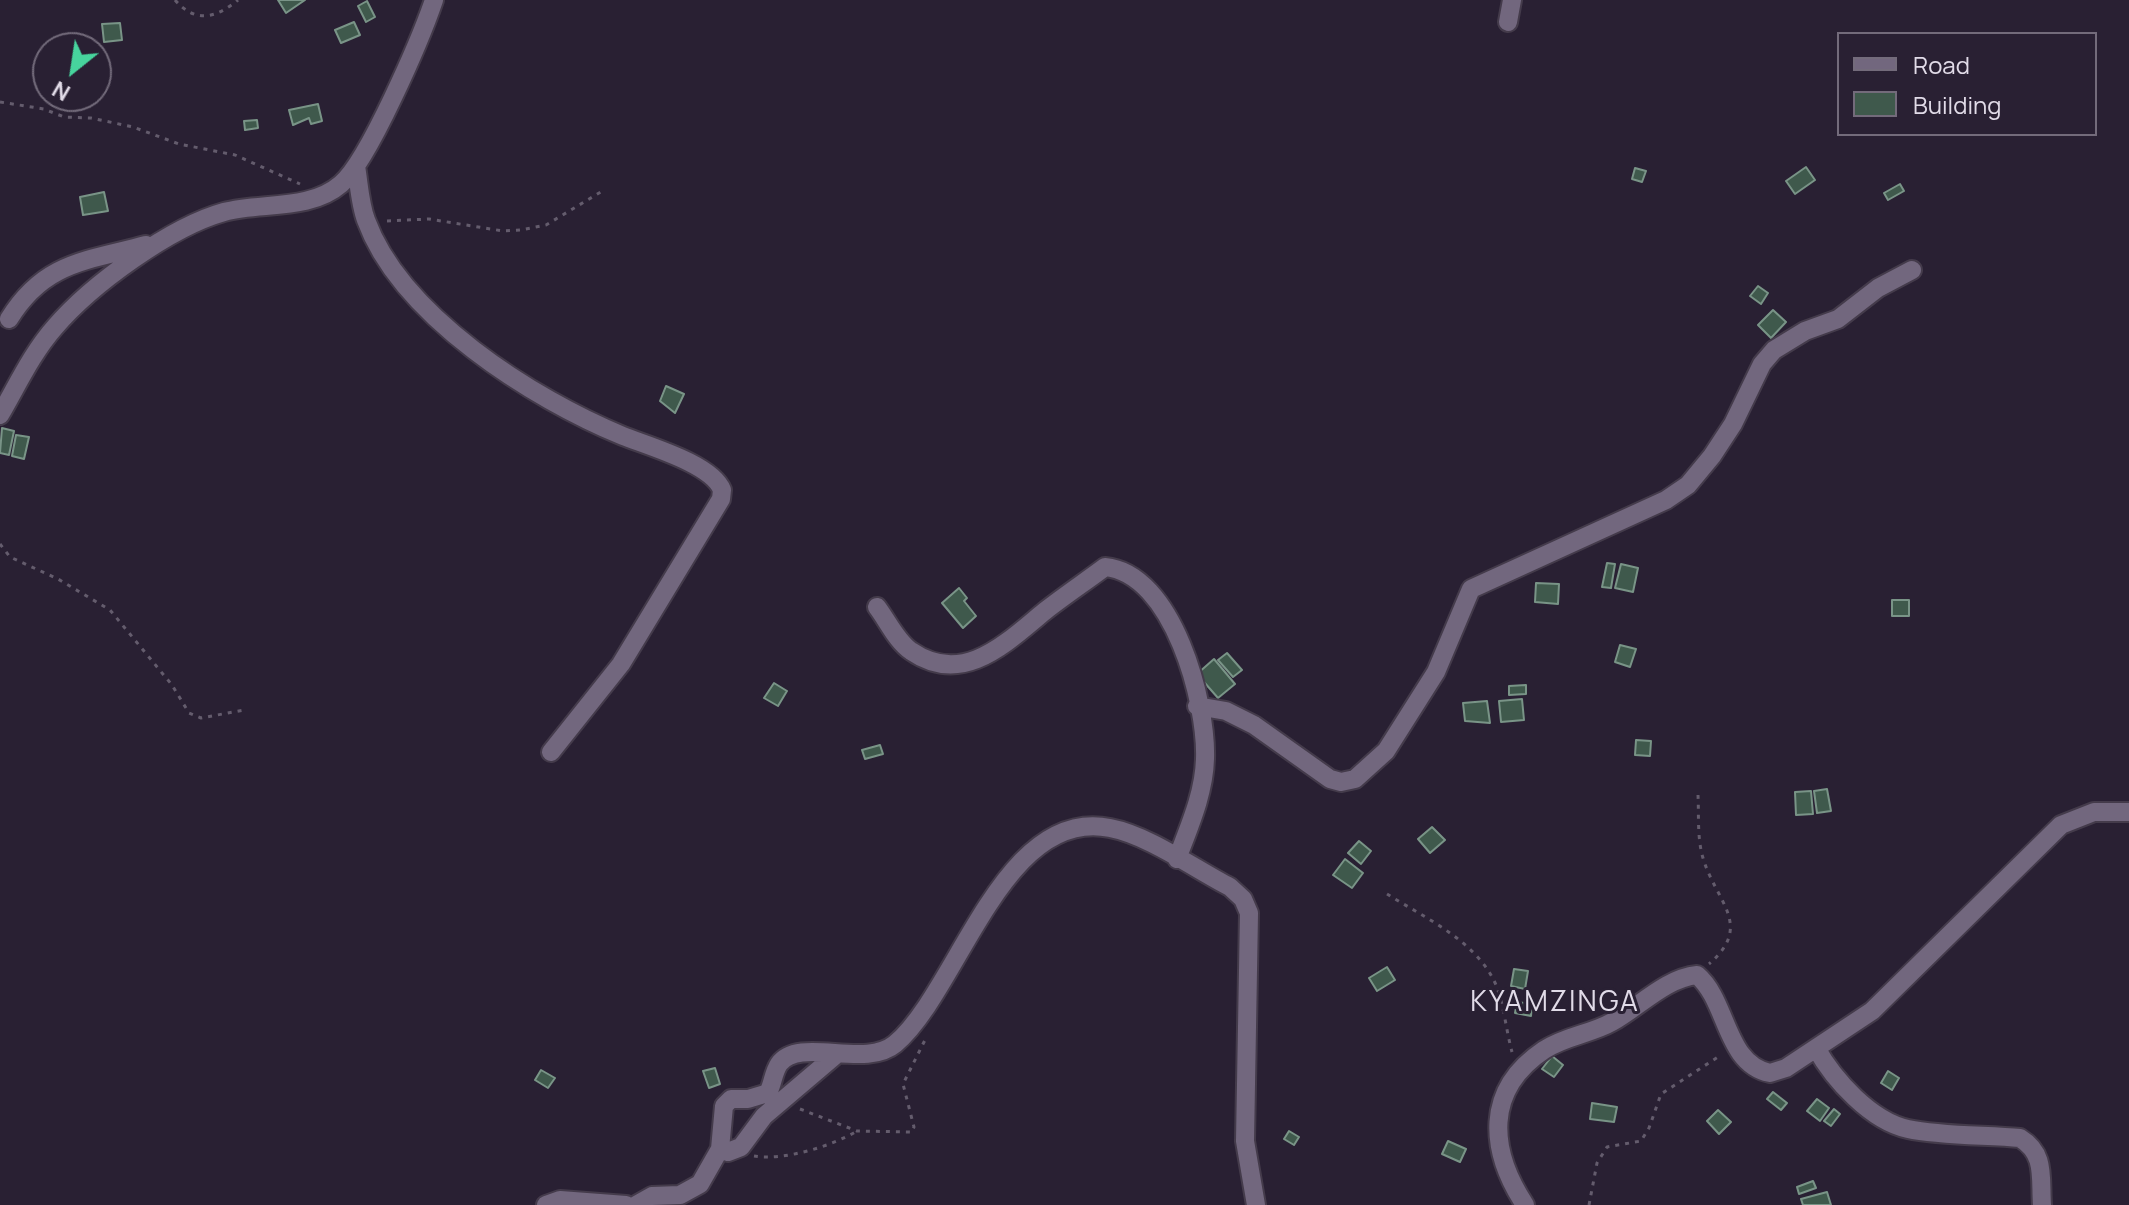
<!DOCTYPE html>
<html>
<head>
<meta charset="utf-8">
<style>
  body { margin:0 }
  #map { position:relative; width:2129px; height:1205px; overflow:hidden; background:#292033; font-family:Manrope,sans-serif }
  canvas { display:block }
  .legend { position:absolute; left:1837px; top:32px; width:260px; height:104px; box-sizing:border-box; background:#292033; border:2px solid #736b7b; margin:0; padding:10px 14px; list-style:none; font-size:24px; color:#e1dbe8 }
  .legend li { display:flex; align-items:center; gap:16px; height:40px }
  .legend b { width:40px; border:2px solid #736b7b }
  .north { position:absolute; left:32px; top:32px; width:80px; height:80px; box-sizing:border-box; background:#292033; border:2px solid #736b7b; border-radius:50%; rotate:210deg; font-size:22px; font-weight:700; line-height:32px; text-align:center; color:#e1dbe8 }
  .north::after { content:''; display:block; margin:auto; width:28px; height:36px; background:#47d49d; clip-path:polygon(50% 0,100% 100%,50% 72%,0 100%) }
</style>
</head>
<body>
<div id="map">
<canvas width="2129" height="1205"></canvas>
<ul class="legend">
<li><b style="height:10px;background:#72677e"></b>Road</li>
<li><b style="height:22px;background:#3f594c"></b>Building</li>
</ul>
<div class="north">N</div>
</div>
<script>
const c = document.querySelector('canvas').getContext('2d');
c.lineJoin = 'round';
function paint(path, color) {
  c.fillStyle = color;
  c.fill(path, 'evenodd');
}
function trace(path, color, width, dash) {
  c.strokeStyle = color;
  c.lineWidth = width;
  c.lineCap = dash ? 'butt' : 'round';
  c.setLineDash(dash || []);
  c.stroke(path);
}
function label(font, color, halo, rows, align = 'center') {
  c.font = font + ' Manrope,sans-serif';
  c.lineWidth = 6;
  c.setLineDash([]);
  c.textBaseline = 'middle';
  c.strokeStyle = halo;
  c.fillStyle = color;
  for (const [text, x, y, turn = 0] of rows) {
    c.save();
    c.translate(x, y);
    c.rotate((+turn || 0) * Math.PI / 180);
    c.textAlign = isNaN(turn) ? turn : align;
    if (halo) c.strokeText(text, 0, 0);
    c.fillText(text, 0, 0);
    c.restore();
  }
}
const building = new Path2D(`
  M278,0H305L286,13Z
  M367,1L375,17L366,22L358,6Z
  M354,22L360,35L341,43L335,30Z
  M120,23L122,40L104,42L102,24Z
  M318,104L322,121L311,124L309,118L293,125L289,110Z
  M257,120L258,128L245,130L244,121Z
  M1806,167L1815,180L1795,194L1786,181Z
  M1635,168L1646,171L1642,182L1632,179Z
  M1900,184L1904,191L1888,200L1884,193Z
  M104,192L108,211L83,215L80,197Z
  M1758,286L1768,293L1761,304L1750,296Z
  M1773,310L1786,322L1771,338L1758,325Z
  M666,386L684,394L675,413L660,401Z
  M2,428L14,431L9,455L0,453Z
  M16,435L29,437L24,459L12,456Z
  M1607,563L1615,564L1611,588L1602,587Z
  M1621,564L1638,568L1633,592L1615,588Z
  M1536,583L1559,584L1558,604L1535,602Z
  M959,588L967,598L964,601L976,616L963,628L942,603Z
  M1892,600H1909V616H1892Z
  M1620,645L1636,649L1630,667L1615,662Z
  M1227,653L1242,670L1233,677L1218,660Z
  M1214,659L1235,684L1218,698L1197,674Z
  M774,683L787,691L778,706L764,698Z
  M1526,685V694L1509,695V686Z
  M1522,699L1524,720L1501,722L1499,701Z
  M1487,701L1490,723L1465,721L1463,703Z
  M1636,740L1651,741L1650,756L1635,755Z
  M880,745L883,754L865,759L862,750Z
  M1827,789L1831,811L1817,813L1814,791Z
  M1811,791L1813,814L1796,815L1795,792Z
  M1432,827L1445,840L1430,853L1418,839Z
  M1359,841L1371,851L1361,864L1348,853Z
  M1345,859L1363,873L1352,888L1333,875Z
  M1387,967L1395,980L1377,991L1369,978Z
  M1514,969L1528,971L1525,989L1511,986Z
  M1517,1002L1532,1004L1531,1016L1515,1013Z
  M1552,1056L1563,1065L1554,1077L1542,1069Z
  M715,1068L720,1084L709,1088L703,1071Z
  M541,1070L555,1078L548,1088L535,1080Z
  M1888,1071L1899,1078L1892,1090L1881,1083Z
  M1773,1092L1787,1103L1781,1110L1767,1099Z
  M1817,1099L1829,1108L1820,1121L1807,1111Z
  M1592,1103L1617,1107L1614,1122L1590,1119Z
  M1834,1109L1840,1114L1831,1126L1824,1121Z
  M1718,1110L1731,1122L1719,1134L1707,1121Z
  M1289,1131L1299,1137L1294,1145L1284,1139Z
  M1448,1141L1466,1149L1460,1162L1442,1154Z
  M1813,1181L1816,1188L1799,1194L1797,1187Z
  M1827,1192L1831,1205H1803L1801,1199Z`);
const path = new Path2D(`
  M175,0C196,24 216,18 238,0
  M0,102L44,109L64,117L91,118L133,127L179,144L235,155L300,184
  M387,221L429,219L503,231L521,230L546,225L604,190
  M0,544L10,557L58,579L110,610L172,685L189,713L201,718L244,710
  M1698,795C1699,815 1697,838 1703,858C1716,902 1754,925 1709,964
  M1387,894C1425,918 1477,941 1496,985C1504,1005 1506,1030 1512,1052
  M800,1109L857,1131L912,1132L914,1127L903,1084L926,1038
  M754,1156C784,1161 832,1146 857,1131
  M1589,1205L1597,1163L1607,1147L1641,1141L1649,1128L1661,1094L1721,1055`);
const minor = new Path2D(`
  M1508,22L1512,0
  M356,166C359,184 360,204 366,220C401,316 533,399 623,436C648,446 712,464 722,490L721,499L621,664L551,752
  M9,319C44,262 86,261 146,245
  M0,415C17,386 32,353 55,327C91,285 170,227 224,212C261,202 310,211 341,184C369,160 421,38 434,0
  M877,607C887,620 897,642 911,651C963,687 1006,643 1045,611C1064,596 1085,582 1105,567C1173,573 1207,703 1205,759C1204,794 1189,827 1177,859
  M1197,706L1226,711L1254,725L1330,779L1341,782L1355,779L1386,751L1436,672L1471,589L1666,500L1688,485L1712,456L1733,424L1762,364L1774,350L1805,331L1838,319L1878,288L1912,270
  M1816,1048C1834,1080 1871,1121 1908,1129C1940,1136 1987,1135 2020,1138C2046,1154 2040,1177 2042,1205
  M720,1149L728,1152L741,1147L764,1116L837,1054
  M546,1205L560,1200L626,1205
  M636,1205L652,1196L680,1195L700,1184L720,1149L724,1106L731,1099H748L768,1093C773,1084 773,1073 779,1064C799,1036 865,1069 895,1044C959,990 1003,806 1110,828C1148,835 1195,869 1230,887L1243,899L1249,913L1245,1141L1256,1205
  M1525,1205C1489,1150 1484,1090 1544,1050C1565,1036 1591,1034 1612,1022C1639,1007 1666,978 1697,975C1728,1001 1725,1064 1770,1073L1786,1068L1872,1011L2061,825L2094,812H2129`);
const quarterNames = [
  ["KYAMZINGA",1555,1003]
];
paint(building, '#3f594c');
trace(building, '#799487', 2);
trace(minor, '#443b4b', 22);
trace(path, '#645c6d', 3, [4, 6]);
trace(minor, '#72677e', 18);
c.letterSpacing = '2px';
label('28px', '#e1dbe8', '#292033', quarterNames);
c.letterSpacing = '0px';
</script>
</body>
</html>
